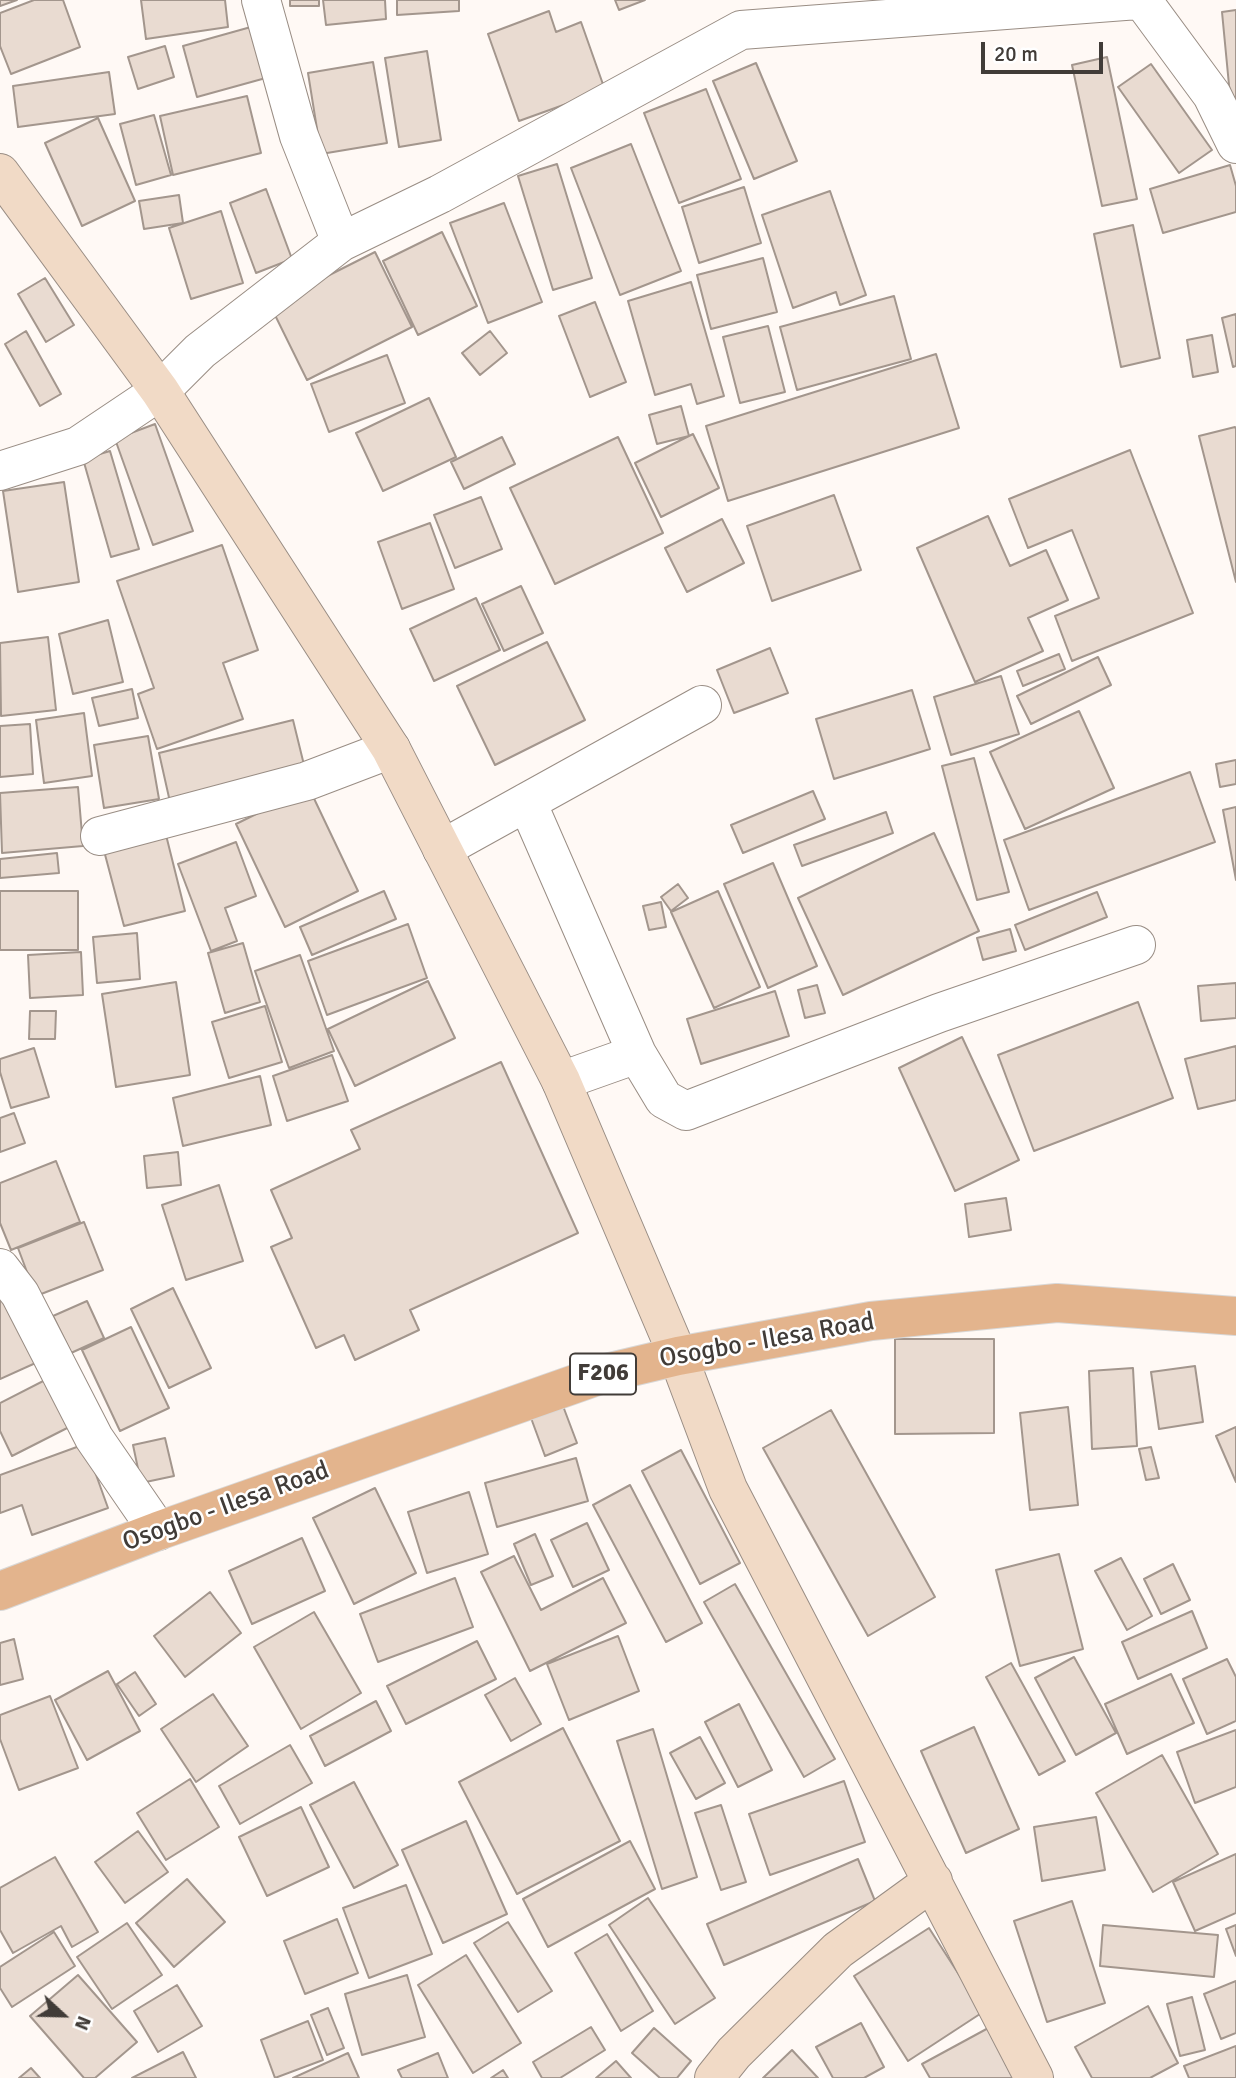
<!DOCTYPE html>
<html>
<head>
<meta charset="utf-8">
<style>
  body { margin:0 }
  #map { position:relative; width:1236px; height:2078px; overflow:hidden; background:#fff9f5; font-family:Signika,sans-serif }
  canvas { display:block }
  .north { position:absolute; left:28px; top:1980px; width:70px; height:70px; -webkit-text-stroke:5px #fff; paint-order:stroke; rotate:112deg; font-size:19px; font-weight:700; line-height:28px; text-align:center; color:#413c38 }
  .north::after { content:''; display:block; margin:auto; width:24px; height:32px; background:#413c38; clip-path:polygon(50% 0,100% 100%,50% 72%,0 100%) }
  .scale { position:absolute; left:981px; top:42px; width:122px; height:32px; box-sizing:border-box; border:4px solid #413c38; border-top:0; padding-left:9px; font-size:21px; line-height:24px; white-space:nowrap; color:#413c38; -webkit-text-stroke:5px #fff; paint-order:stroke }
</style>
</head>
<body>
<div id="map">
<canvas width="1236" height="2078"></canvas>
<div class="north">N</div>
<div class="scale">20 m</div>
</div>
<script>
const c = document.querySelector('canvas').getContext('2d');
c.lineJoin = 'round';
function paint(path, color) {
  c.fillStyle = color;
  c.fill(path, 'evenodd');
}
function trace(path, color, width, dash) {
  c.strokeStyle = color;
  c.lineWidth = width;
  c.lineCap = dash ? 'butt' : 'round';
  c.setLineDash(dash || []);
  c.stroke(path);
}
function label(font, color, halo, rows, align = 'center') {
  c.font = font + ' Signika,sans-serif';
  c.lineWidth = 5;
  c.setLineDash([]);
  c.textBaseline = 'middle';
  c.strokeStyle = halo;
  c.fillStyle = color;
  for (const [text, x, y, turn = 0] of rows) {
    c.save();
    c.translate(x, y);
    c.rotate((+turn || 0) * Math.PI / 180);
    c.textAlign = isNaN(turn) ? turn : align;
    if (halo) c.strokeText(text, 0, 0);
    c.fillText(text, 0, 0);
    c.restore();
  }
}
const building = new Path2D(`
  M0,0H17L0,6Z
  M34,0H63L80,47L11,74L0,46V13Z
  M141,0H225L228,27L146,39Z
  M290,0H319V6H290Z
  M323,0H385L386,19L326,25Z
  M397,0H459V11L397,15Z
  M615,0H645L619,10Z
  M1236,10V111L1231,106L1222,12Z
  M549,11L556,32L581,22L605,90L519,121L488,34Z
  M258,25L273,76L197,97L183,46Z
  M165,46L174,77L138,89L128,57Z
  M427,51L441,140L399,147L385,58Z
  M1107,57L1137,199L1102,206L1072,65Z
  M373,62L387,143L321,154L308,73Z
  M756,63L797,161L754,179L713,81Z
  M1151,64L1212,150L1179,173L1118,87Z
  M109,72L115,114L18,127L13,86Z
  M706,89L741,179L679,203L644,113Z
  M247,96L261,153L173,175L160,116Z
  M154,115L171,175L136,185L120,124Z
  M98,118L135,201L82,226L45,143Z
  M631,144L681,271L620,295L571,168Z
  M557,164L592,278L553,290L518,176Z
  M1230,165L1236,186V212L1163,233L1150,189Z
  M744,187L761,243L699,263L682,207Z
  M266,189L292,259L256,273L230,203Z
  M830,191L866,295L840,305L836,292L793,308L762,215Z
  M179,195L183,223L144,229L139,201Z
  M504,203L542,302L488,323L450,223Z
  M221,211L243,283L191,299L169,228Z
  M1133,225L1160,358L1121,367L1094,234Z
  M442,232L477,306L418,335L383,261Z
  M375,252L412,327L307,380L270,305Z
  M763,258L777,312L711,329L697,275Z
  M45,278L74,325L46,342L18,294Z
  M691,282L724,396L697,404L691,384L655,395L628,301Z
  M894,296L911,359L797,390L780,327Z
  M595,302L626,382L590,397L559,316Z
  M1236,314V366L1233,367L1222,318Z
  M768,326L785,392L740,403L723,337Z
  M26,331L61,394L40,406L5,344Z
  M490,331L507,353L480,375L462,353Z
  M1212,335L1218,372L1193,377L1187,340Z
  M936,354L959,428L728,501L706,426Z
  M387,355L405,403L329,432L311,384Z
  M429,398L456,457L383,491L356,433Z
  M681,406L689,436L657,444L649,415Z
  M155,424L193,531L153,545L115,439Z
  M1235,427L1236,429V582L1199,436Z
  M693,434L719,488L661,517L635,463Z
  M502,437L515,464L464,489L451,462Z
  M618,437L663,533L555,584L510,488Z
  M1130,450L1193,613L1072,661L1055,616L1099,598L1072,530L1028,548L1009,499Z
  M110,451L139,549L111,557L83,459Z
  M64,482L79,582L18,592L3,491Z
  M834,495L861,570L772,601L747,526Z
  M481,497L502,549L455,568L434,515Z
  M988,516L1010,566L1046,550L1068,600L1028,618L1043,651L975,682L917,548Z
  M722,519L744,563L687,592L665,548Z
  M430,523L454,589L402,609L378,542Z
  M222,545L258,650L223,663L243,719L157,749L138,694L154,688L117,581Z
  M521,586L543,633L504,651L482,604Z
  M476,598L500,650L434,681L410,629Z
  M108,620L123,682L73,694L59,634Z
  M48,637L56,710L1,716L0,643Z
  M547,642L585,720L495,765L457,686Z
  M770,648L788,693L734,713L717,670Z
  M1059,654L1065,669L1023,686L1017,671Z
  M1098,657L1111,685L1031,724L1017,696Z
  M1001,676L1019,734L951,755L934,697Z
  M132,689L138,718L99,726L92,698Z
  M912,690L930,749L834,779L816,719Z
  M1079,711L1114,788L1025,829L990,752Z
  M84,713L92,776L44,783L36,720Z
  M293,720L305,769L170,802L159,753Z
  M30,724L33,774L0,777V726Z
  M148,736L159,799L104,808L94,745Z
  M974,758L1009,892L977,900L942,766Z
  M1236,760V784L1220,787L1216,764Z
  M1190,772L1215,842L1029,910L1004,840Z
  M78,787L83,846L2,853L0,793Z
  M309,788L358,891L285,927L236,824Z
  M813,791L825,819L743,853L731,825Z
  M1236,807V880L1223,810Z
  M886,812L893,833L802,866L794,845Z
  M165,831L185,911L124,926L103,847Z
  M934,833L979,931L843,995L798,898Z
  M236,842L256,896L225,908L237,941L211,951L178,864Z
  M57,853L59,873L0,878V859Z
  M773,863L817,966L768,988L724,884Z
  M678,884L688,898L671,911L661,897Z
  M0,891H78V950H0Z
  M384,891L396,919L312,955L300,927Z
  M718,891L760,987L714,1008L671,912Z
  M1097,892L1107,917L1025,950L1015,925Z
  M661,902L666,927L649,930L643,906Z
  M408,924L427,978L327,1015L308,961Z
  M1010,929L1016,951L983,960L977,938Z
  M137,933L140,979L97,983L93,937Z
  M243,943L260,1002L225,1013L208,953Z
  M81,952L83,995L30,998L28,955Z
  M300,955L334,1051L289,1068L255,971Z
  M428,981L455,1038L355,1086L328,1029Z
  M176,982L190,1075L116,1087L102,994Z
  M1236,983V1018L1201,1021L1198,986Z
  M817,985L825,1013L805,1018L798,990Z
  M775,991L789,1036L701,1064L687,1019Z
  M1138,1002L1173,1098L1034,1151L998,1055Z
  M265,1006L282,1062L229,1078L212,1022Z
  M30,1011H56L55,1039H29Z
  M962,1037L1019,1160L955,1191L899,1068Z
  M1236,1046V1100L1198,1109L1185,1059Z
  M34,1048L49,1097L11,1108L0,1072V1059Z
  M332,1055L348,1101L287,1121L273,1076Z
  M501,1062L578,1233L410,1310L419,1330L355,1360L344,1335L316,1348L271,1247L292,1238L271,1190L360,1149L351,1130Z
  M260,1076L271,1125L183,1146L173,1098Z
  M14,1113L25,1143L0,1152V1118Z
  M178,1152L181,1185L147,1188L144,1156Z
  M56,1161L80,1222L11,1250L0,1223V1183Z
  M219,1185L243,1261L186,1280L162,1205Z
  M1006,1198L1011,1230L969,1237L965,1204Z
  M84,1222L103,1270L36,1296L18,1248Z
  M173,1288L211,1368L169,1388L131,1309Z
  M10,1294L40,1361L0,1379V1299Z
  M87,1301L104,1338L71,1353L53,1316Z
  M131,1327L169,1408L120,1431L82,1350Z
  M895,1339H994V1433L895,1434Z
  M1195,1366L1203,1422L1159,1429L1151,1372Z
  M1133,1368L1137,1446L1092,1449L1089,1371Z
  M53,1376L77,1423L12,1456L0,1431V1403Z
  M563,1406L577,1443L545,1456L531,1418Z
  M1068,1407L1078,1505L1030,1510L1020,1413Z
  M831,1410L935,1597L868,1636L763,1448Z
  M1236,1427V1482L1216,1436Z
  M165,1438L174,1476L141,1483L133,1445Z
  M85,1444L108,1508L32,1535L22,1505L0,1513V1475Z
  M1151,1447L1159,1478L1146,1480L1139,1449Z
  M681,1450L740,1563L700,1584L642,1471Z
  M576,1458L588,1501L497,1527L485,1483Z
  M630,1485L702,1623L666,1642L593,1505Z
  M375,1488L416,1573L354,1604L313,1518Z
  M469,1492L488,1554L427,1573L408,1512Z
  M587,1523L609,1570L573,1587L551,1540Z
  M535,1534L553,1576L531,1585L514,1544Z
  M302,1538L325,1591L252,1624L229,1571Z
  M1059,1554L1083,1649L1020,1666L996,1570Z
  M514,1556L541,1610L603,1578L626,1623L530,1671L481,1572Z
  M1121,1558L1152,1616L1127,1630L1095,1571Z
  M1173,1564L1190,1600L1161,1614L1144,1579Z
  M455,1578L473,1627L378,1662L360,1614Z
  M735,1584L835,1759L804,1777L704,1602Z
  M210,1592L241,1633L185,1677L154,1636Z
  M1192,1611L1207,1648L1138,1679L1122,1642Z
  M314,1612L361,1693L301,1729L254,1647Z
  M618,1636L639,1691L569,1720L547,1664Z
  M14,1639L23,1679L0,1685V1643Z
  M477,1641L496,1679L406,1724L387,1686Z
  M1074,1657L1116,1733L1076,1755L1035,1678Z
  M1227,1659L1236,1677V1721L1207,1734L1183,1679Z
  M1011,1663L1065,1761L1039,1775L986,1677Z
  M108,1671L140,1731L87,1760L55,1700Z
  M135,1672L156,1704L139,1716L117,1684Z
  M1171,1674L1194,1723L1127,1754L1105,1704Z
  M515,1678L541,1724L511,1741L485,1695Z
  M213,1694L248,1746L196,1782L161,1729Z
  M50,1696L78,1768L19,1790L0,1739V1715Z
  M376,1701L391,1731L325,1766L310,1736Z
  M739,1704L772,1770L738,1787L705,1722Z
  M974,1727L1019,1829L966,1853L921,1751Z
  M563,1728L620,1841L517,1894L459,1782Z
  M653,1729L697,1877L662,1889L617,1741Z
  M1236,1730V1787L1195,1803L1177,1752Z
  M700,1737L725,1783L696,1799L670,1753Z
  M290,1745L312,1783L240,1824L219,1786Z
  M1162,1755L1218,1854L1153,1892L1096,1793Z
  M190,1779L219,1827L166,1860L137,1813Z
  M844,1781L865,1842L770,1875L749,1814Z
  M354,1782L398,1865L354,1888L310,1805Z
  M721,1805L746,1882L721,1890L695,1813Z
  M301,1807L329,1867L267,1896L239,1837Z
  M1096,1817L1105,1870L1042,1881L1034,1827Z
  M466,1821L507,1914L443,1943L402,1850Z
  M138,1831L168,1872L125,1903L95,1862Z
  M630,1841L655,1889L548,1947L523,1899Z
  M1236,1854V1913L1195,1931L1173,1882Z
  M55,1857L98,1932L72,1947L61,1926L13,1953L0,1930V1888Z
  M858,1859L875,1901L724,1965L707,1924Z
  M187,1879L225,1922L174,1967L136,1923Z
  M406,1885L432,1954L369,1978L343,1908Z
  M648,1898L715,1998L675,2024L609,1925Z
  M1072,1901L1105,2003L1047,2022L1014,1921Z
  M337,1919L358,1973L305,1994L284,1941Z
  M508,1922L552,1991L518,2012L474,1943Z
  M127,1923L162,1975L112,2009L77,1957Z
  M1103,1925L1218,1935L1214,1977L1100,1966Z
  M1236,1925V1956L1226,1929Z
  M929,1928L983,2012L908,2061L854,1976Z
  M54,1932L75,1966L12,2007L0,1988V1967Z
  M607,1934L653,2011L621,2031L575,1953Z
  M466,1955L521,2043L473,2073L418,1985Z
  M78,1975L137,2042L95,2078H84L30,2016Z
  M407,1975L425,2037L362,2055L345,1994Z
  M1236,1981V2033L1221,2039L1204,1994Z
  M177,1985L202,2026L158,2052L134,2011Z
  M1192,1997L1205,2050L1180,2056L1167,2004Z
  M1148,2006L1178,2063L1150,2078H1092L1075,2047Z
  M328,2008L344,2048L327,2055L311,2015Z
  M308,2021L323,2060L275,2078L261,2040Z
  M861,2023L884,2067L864,2078H833L816,2047Z
  M992,2026L1020,2078H930L922,2064Z
  M591,2027L605,2050L560,2078H542L533,2062Z
  M654,2028L691,2061L677,2078H660L632,2053Z
  M1236,2046V2078H1189L1184,2066Z
  M792,2050L818,2078H763Z
  M183,2052L196,2078H132Z
  M348,2053L359,2078H293Z
  M438,2053L448,2078H402L398,2070Z
  M616,2061L631,2078H596Z
  M31,2068L40,2078H19Z
  M503,2070L508,2078H491Z`);
const street = new Path2D(`
  M261,0L299,136L341,242
  M1142,0L1212,95L1236,144
  M0,471L78,446L160,391L200,351L341,242L440,194L741,30L1138,0
  M527,802L637,1054L664,1099L686,1111L939,1013L1136,945
  M100,836L307,781L391,749
  M442,849L702,705
  M561,1081L637,1054
  M0,1268L20,1294L94,1438L158,1531`);
const secondary = new Path2D(`
  M0,173L160,391L391,749L561,1081L678,1356L728,1489L1034,2078
  M714,2078L734,2053L838,1950L933,1881`);
const primary = new Path2D(`
  M0,1591L158,1531L606,1373L678,1356L871,1321L1057,1303L1236,1316`);
const shields = [
  [603,1374,66]
];
const shieldNames = [
  ["F206",603,1374]
];
const streetNames = [
  ["Osogbo - Ilesa Road",767,1341,-10],
  ["Osogbo - Ilesa Road",226,1507,-20]
];
paint(building, '#e9dbd1');
trace(building, '#a3968d', 2);
trace(street, '#998d84', 40);
trace(secondary, '#998d84', 40);
trace(primary, '#d9d8d7', 40);
trace(street, '#fff', 38);
trace(secondary, '#f1dac6', 38);
trace(primary, '#e3b48d', 38);
for (const [x, y, w] of shields) {
  const box = new Path2D();
  box.roundRect(x - w / 2, y - 20.5, w, 41, 5);
  c.fillStyle = '#fff';
  c.fill(box);
  trace(box, '#413c38', 2);
}
label('bold 24px', '#413c38', null, shieldNames);
label('26px', '#413c38', '#fff', streetNames);
</script>
</body>
</html>
